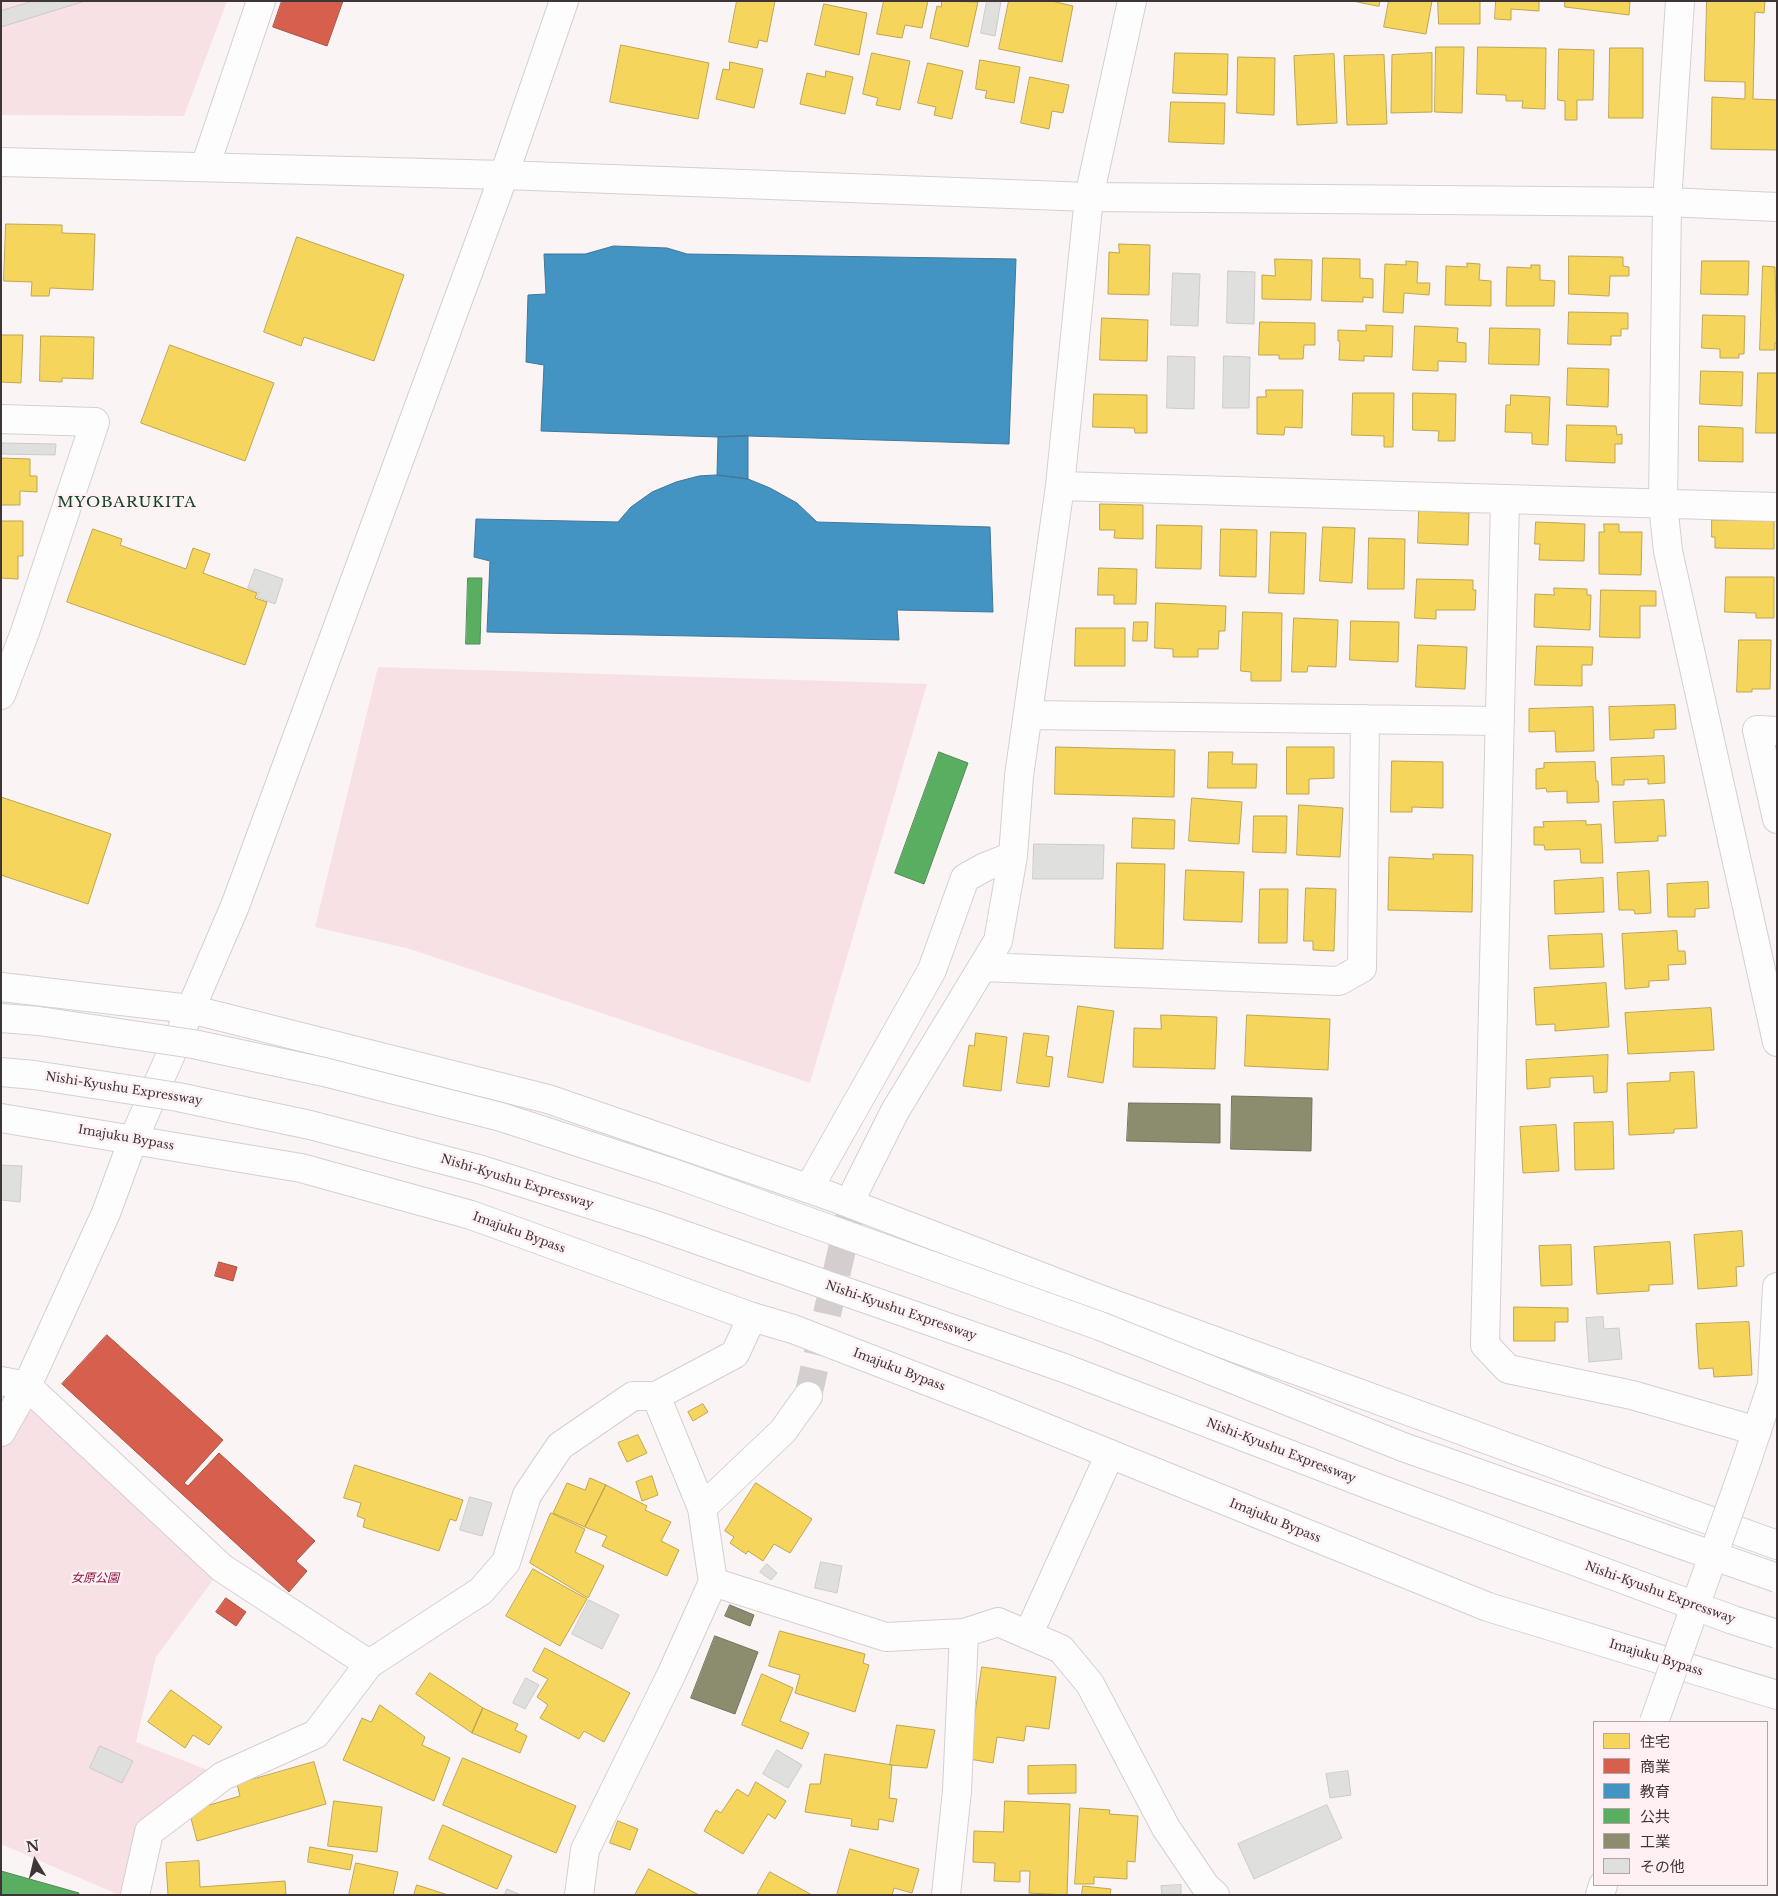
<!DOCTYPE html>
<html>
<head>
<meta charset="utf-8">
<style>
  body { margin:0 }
  #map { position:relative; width:1778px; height:1896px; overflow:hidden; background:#faf4f5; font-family:"Libre Baskerville","Noto Sans JP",serif }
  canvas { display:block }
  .frame { position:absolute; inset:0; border:2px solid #3e3537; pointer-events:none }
  .legend { position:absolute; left:1593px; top:1721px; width:175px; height:165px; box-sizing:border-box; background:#fef0f3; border:1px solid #b1a5a8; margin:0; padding:6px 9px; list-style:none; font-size:15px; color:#3e3537 }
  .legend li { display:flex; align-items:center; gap:10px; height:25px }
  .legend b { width:25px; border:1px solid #b1a5a8 }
  .north { position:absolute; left:10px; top:1836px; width:50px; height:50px; -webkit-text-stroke:4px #fef0f3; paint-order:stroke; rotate:351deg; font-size:14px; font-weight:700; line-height:20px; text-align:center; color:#3e3537 }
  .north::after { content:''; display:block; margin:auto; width:18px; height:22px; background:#3e3537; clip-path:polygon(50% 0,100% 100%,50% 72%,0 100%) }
</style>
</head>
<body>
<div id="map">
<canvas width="1778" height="1896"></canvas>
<div class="frame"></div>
<ul class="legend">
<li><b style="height:14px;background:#f6d55c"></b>住宅</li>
<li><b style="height:14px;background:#d6604d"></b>商業</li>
<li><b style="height:14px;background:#4393c3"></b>教育</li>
<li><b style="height:14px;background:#5aae61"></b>公共</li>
<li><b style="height:14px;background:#8c8c6e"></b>工業</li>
<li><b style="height:14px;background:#dfe0dd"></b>その他</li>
</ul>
<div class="north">N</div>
</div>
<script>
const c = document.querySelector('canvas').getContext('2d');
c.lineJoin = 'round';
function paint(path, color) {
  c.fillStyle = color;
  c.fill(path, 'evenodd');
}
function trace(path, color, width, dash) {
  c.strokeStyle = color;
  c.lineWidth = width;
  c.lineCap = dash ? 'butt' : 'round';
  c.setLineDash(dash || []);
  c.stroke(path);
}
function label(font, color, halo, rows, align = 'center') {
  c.font = font + ' "Libre Baskerville","Noto Sans JP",serif';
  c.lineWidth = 5;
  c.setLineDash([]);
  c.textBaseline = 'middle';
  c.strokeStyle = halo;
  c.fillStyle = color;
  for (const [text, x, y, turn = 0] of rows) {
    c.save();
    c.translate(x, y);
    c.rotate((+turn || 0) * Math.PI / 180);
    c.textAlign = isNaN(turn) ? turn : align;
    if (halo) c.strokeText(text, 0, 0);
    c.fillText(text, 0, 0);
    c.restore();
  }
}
const green = new Path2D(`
  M1,1H227L184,116L1,115Z
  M378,667L927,684L810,1083L410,949L315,927Z
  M27,1386L222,1568L156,1657L136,1742L223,1776L149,1832L135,1895H119L1,1844V1432Z`);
const homes = new Path2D(`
  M737,1H775L767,42L759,40L757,48L729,42Z
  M884,1H928L922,28L905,25L902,38L877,34Z
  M942,1L978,2L968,47L930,38L937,6L941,7Z
  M1009,1H1052L1073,6L1062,62L999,49Z
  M1353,1H1380L1379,6Z
  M1389,1H1432L1426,34L1384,27Z
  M1438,1H1480V24H1439Z
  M1496,1H1539V11L1511,9V20L1495,19Z
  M1565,1H1630L1629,15L1565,7Z
  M1707,1H1765L1764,13L1755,12L1753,99L1777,100V150L1711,149L1712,97L1745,99V82L1705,81Z
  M824,4L867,13L859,55L815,45Z
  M621,45L709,63L698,119L610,102Z
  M1436,47H1464L1462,113L1435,112Z
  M1478,47L1546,48L1545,109L1522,108L1523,101H1506V95L1477,94Z
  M1610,48H1643V118H1609Z
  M1559,49L1594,50L1593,100H1577V120H1565V101L1558,100Z
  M872,53L910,61L900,110L876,105L878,98L863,94Z
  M1175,53L1228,54L1227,95L1173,93Z
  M1432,53V112L1391,113L1392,55Z
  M1334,54L1337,123L1297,125L1294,56Z
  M1384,55L1387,124L1347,125L1344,56Z
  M1238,57L1275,58L1274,115L1237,113Z
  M980,60L1020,67L1014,103L985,98L987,91L976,89Z
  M730,62L763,69L754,108L716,99L723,69L729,70Z
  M928,63L963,71L952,119L934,115L936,107L918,103Z
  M826,71L853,77L845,114L800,104L807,73L825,77Z
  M1030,77L1069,85L1063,113L1052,111L1049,129L1021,123Z
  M1171,102L1225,103L1224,144L1169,142Z
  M6,224L62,225V233L95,234L93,290L50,288L49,296H31L32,282L4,281Z
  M297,237L404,275L374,361L304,337L301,346L264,332Z
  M1119,244L1150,245L1149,295L1108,294L1109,252L1119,253Z
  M1569,256L1623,257V266L1629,267V276H1610L1609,296L1569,294Z
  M1323,258L1360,259V278L1373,279V298L1363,297V302L1322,301Z
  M1275,259L1312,260L1311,300L1262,299V275L1275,276Z
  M1406,261L1418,262L1417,283H1430L1429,295L1404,293L1403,313L1383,312L1385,264L1406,265Z
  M1702,261H1749L1748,295L1701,294Z
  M1467,263L1480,264L1479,280L1491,281V306L1445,305L1446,266L1467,267Z
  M1531,265H1540V280L1555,281L1554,306H1506L1507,267L1531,268Z
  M1763,266L1775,267L1777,343H1775V350H1760Z
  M1569,312L1628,313V329H1621V336H1611V345L1568,344Z
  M1703,315L1745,316L1744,354H1739V358H1720V349L1702,348Z
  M1102,318L1148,320L1147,361L1100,360Z
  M1260,322L1315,323V345H1304L1303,359H1279V355H1259Z
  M1366,325L1393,326L1392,357L1364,356V361L1339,360L1340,341H1338V330L1366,331Z
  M1415,326L1458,328L1457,342L1466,343V362L1438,361V371L1413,370Z
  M1490,328L1540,329L1539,365L1489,364Z
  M1,335H23L21,383L1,382Z
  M41,336L94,337L93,379L62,378V382L40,381Z
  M170,345L274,383L245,461L141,423Z
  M1568,368L1609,369L1608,407L1567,405Z
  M1701,371L1743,372L1742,406L1700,404Z
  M1758,373H1777V433H1756Z
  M1266,390H1303L1302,428L1285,427L1284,435L1257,434V397H1266Z
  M1353,393H1394L1393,447H1384V436L1352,435Z
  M1413,393L1456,394L1455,441H1438L1439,431L1413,430Z
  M1094,394L1147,395V433H1135L1134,428L1093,427Z
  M1511,395L1550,397L1548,445L1532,444V433L1505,432L1506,405H1510Z
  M1567,425L1616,426L1617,435L1622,434V444H1615V463L1566,461Z
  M1699,426L1743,428V462L1699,461Z
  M1,458L30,459V476H37V492L20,491V505H1Z
  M1100,504L1143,505V539L1114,538L1115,530H1100Z
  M1419,511L1469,513L1468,545L1418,543Z
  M1712,520L1774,521V549L1715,548V537H1712Z
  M1,521H23V556H18V579L1,578Z
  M1536,522L1585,524L1584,561L1539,560L1540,544H1535Z
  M1604,524H1619V532H1642L1641,575L1599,574V532H1604Z
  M1157,525L1202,526L1201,569L1156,568Z
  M1323,527L1355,528L1352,583L1320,581Z
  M93,529L122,539L120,545L186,569L193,548L210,554L203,573L257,593L255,598L267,602L245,665L67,602Z
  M1221,529L1257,530L1256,577L1220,576Z
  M1271,532L1306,533L1304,594L1269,593Z
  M1369,538L1405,539L1404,589H1368Z
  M1099,568L1137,569L1136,604H1114V595H1098Z
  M1726,577H1774V618H1756V613L1725,612Z
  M1417,579L1473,580V590H1476L1475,610H1436V619L1415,618Z
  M1554,588L1587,589V595H1591L1590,630L1534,627L1535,594L1554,595Z
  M1601,590L1656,591V606H1640V638L1600,637Z
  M1156,603L1226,606L1225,631H1219L1218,649H1198V657H1173V649L1155,648Z
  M1243,612L1282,613L1281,681H1251V672L1241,671Z
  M1294,618L1338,620L1336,667L1308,666L1307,672H1292Z
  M1351,621L1399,622L1398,662L1350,660Z
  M1134,622H1148L1147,641H1133Z
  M1076,628H1125V666H1075Z
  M1739,640H1771L1770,689H1752V692H1737Z
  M1418,645L1467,647L1465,689L1416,687Z
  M1537,646L1593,647L1592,665H1582V686L1535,685Z
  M1675,705L1676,729L1654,730V738L1610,740L1609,707Z
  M1593,707L1594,751L1556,752L1555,731L1529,732V709Z
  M1056,747L1175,750L1174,797L1055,794Z
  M1287,747H1334V778L1309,779V794H1287Z
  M1209,752H1233L1232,764H1257L1256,788H1208Z
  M1664,756L1665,783L1648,784V779L1624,780V785H1612L1611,758Z
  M1392,761L1443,762V808L1412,807V812H1391Z
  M1595,762L1596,781H1598L1599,802L1567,803V791L1547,792L1546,788L1536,789V769L1544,768V763Z
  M1,797L111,834L88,904L1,875Z
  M1192,798L1242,802L1239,844L1189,841Z
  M1664,800L1666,836H1658V841L1615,843L1613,802Z
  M1299,805L1343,808L1340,857L1297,855Z
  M1254,816H1287L1286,853L1253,852Z
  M1133,818L1175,820L1174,849L1132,848Z
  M1586,821V825L1601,824L1603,863H1581L1580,849L1545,850L1544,845H1534V827H1544L1543,822Z
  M1433,854L1473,855L1472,912L1388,910L1389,857L1433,859Z
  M1117,863L1165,864L1163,949L1115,948Z
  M1186,870L1244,872L1242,922L1184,920Z
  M1649,871L1651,913L1635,914L1634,910H1619L1617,873Z
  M1603,878L1604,912L1555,914L1554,881Z
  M1708,882L1709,908L1695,909V917H1668L1667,884Z
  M1306,888L1336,889L1334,951L1313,950V941H1304Z
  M1260,889H1288L1287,943H1259Z
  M1677,931L1678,951H1685L1686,964L1668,965L1669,980L1649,981V987L1625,989L1622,934Z
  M1602,934L1604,967L1550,969L1548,936Z
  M1606,983L1609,1027L1555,1031V1024L1536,1025L1534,988Z
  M1078,1006L1114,1011L1103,1083L1068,1077Z
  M1711,1008L1714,1050L1628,1054L1625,1013Z
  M1161,1015L1217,1017L1215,1069L1133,1067L1134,1028L1161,1029Z
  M1247,1015L1330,1019L1328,1070L1245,1066Z
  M976,1033L1007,1037L1001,1091L963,1086L969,1045L974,1046Z
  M1024,1033L1049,1036L1046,1056L1053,1057L1049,1087L1017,1083Z
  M1608,1055L1607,1092L1594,1093L1593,1076L1550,1078V1087L1527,1089L1526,1060Z
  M1694,1072L1697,1128L1674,1129V1133L1629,1135L1627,1083L1670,1081V1073Z
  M1613,1122L1614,1169L1575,1170L1574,1123Z
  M1556,1125L1559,1171L1523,1173L1520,1127Z
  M1742,1231L1744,1266L1736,1267L1737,1286L1698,1289L1694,1235Z
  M1670,1242L1673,1284L1649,1285V1291L1597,1294L1594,1247Z
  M1571,1245L1572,1285L1541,1286L1539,1246Z
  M1514,1307L1568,1308V1322H1555V1341H1514Z
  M1749,1322L1752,1375L1714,1377L1713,1368L1699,1369L1696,1324Z
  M703,1404L708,1412L693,1421L688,1412Z
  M638,1435L647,1453L627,1462L618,1443Z
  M355,1465L463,1500L456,1521L450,1519L439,1551L363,1527L365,1519L357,1516L361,1503L344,1498Z
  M652,1476L658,1495L642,1501L636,1482Z
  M590,1478L606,1485L585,1527L553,1513L567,1483L585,1490Z
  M756,1483L812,1519L790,1553L774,1544L763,1561L748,1551L746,1554L730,1543L734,1537L725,1531Z
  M606,1485L647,1506L645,1510L671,1522L661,1541L679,1550L667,1576L602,1546L607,1536L585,1527Z
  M551,1513L585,1529L575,1552L604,1566L588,1598L530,1563Z
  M533,1569L587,1599L560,1646L506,1616Z
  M780,1631L865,1654L863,1663L869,1665L855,1712L795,1693L800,1675L769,1666Z
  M545,1648L630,1693L604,1742L584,1731L579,1739L540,1718L548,1705L537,1697L548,1679L533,1671Z
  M982,1667L1056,1677L1049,1729L1026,1726L1024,1741L997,1737L993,1763L969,1759Z
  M430,1673L483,1708L472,1733L416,1694Z
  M762,1674L793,1688L780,1721L809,1733L802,1749L742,1725Z
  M171,1690L222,1727L209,1745L193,1735L185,1748L148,1722Z
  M380,1705L425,1737L422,1745L450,1758L434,1801L343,1760L362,1718L371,1722Z
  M483,1708L518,1724L515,1730L527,1736L520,1753L472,1733Z
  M897,1725L935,1730L927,1768L890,1765Z
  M825,1754L892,1765L889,1798L897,1799L893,1822L879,1819L878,1830L851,1826L852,1819L805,1812L810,1784H820Z
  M463,1758L576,1806L556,1853L443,1805Z
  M314,1762L326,1804L197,1841L189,1811L240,1796L237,1784Z
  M1076,1765V1793L1028,1794V1766Z
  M756,1782L786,1801L775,1819L768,1814L743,1854L704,1831L716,1810L721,1813L737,1789L748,1796Z
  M334,1801L382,1807L377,1852L328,1846Z
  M1005,1801L1070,1804L1067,1895L1029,1893L1030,1871H1020V1882L994,1881L995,1863L973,1862L974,1831L1003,1832Z
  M1080,1808L1110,1810L1109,1814L1138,1816L1135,1862L1127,1861V1879L1094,1877V1884H1075Z
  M618,1821L638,1829L630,1850L610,1843Z
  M443,1825L512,1856L497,1889L429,1859Z
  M310,1847L353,1855L350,1870L308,1862Z
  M850,1849L919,1869L912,1893L894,1888L892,1895H837Z
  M199,1861L200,1887L285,1881L286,1895H168L166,1863Z
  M356,1863L398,1872L393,1895H349Z
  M649,1869L699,1895H635Z
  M770,1872L812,1895H757Z
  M417,1885L448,1895H414Z
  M1083,1886L1111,1889L1110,1895H1082Z`);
const shops = new Path2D(`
  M282,1H343L327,46L273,27Z
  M219,1262L237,1267L233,1281L215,1276Z
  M107,1335L223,1440L184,1483L188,1486L219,1453L315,1541L296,1561L307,1571L289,1592L62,1384Z
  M226,1598L246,1612L236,1626L216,1612Z`);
const schools = new Path2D(`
  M614,246L667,248L687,254L1016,259L1009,444L748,436L718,437L541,431L544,365L526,362L528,295L546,294L544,254H585Z
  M748,436V479L717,475L718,437Z
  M717,475L748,479L770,488L797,503L817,522L990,527L993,612L897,610L899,640L487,632L490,561L474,557L476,519L618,522L631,507L652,492L676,482L699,476Z`);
const public = new Path2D(`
  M468,578H482L480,644H466Z
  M939,752L968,763L924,884L895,873Z
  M1,1871L79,1893L78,1895H1Z`);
const industry = new Path2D(`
  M1232,1096L1312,1098L1311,1151L1231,1149Z
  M1129,1103L1220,1104V1143L1127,1141Z
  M730,1605L754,1615L750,1626L725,1616Z
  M715,1636L758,1652L735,1714L691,1698Z`);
const building = new Path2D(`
  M34,1H85L1,27V11Z
  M987,1H1001L995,36L981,33Z
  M1228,271L1255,272L1254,324L1227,323Z
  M1173,273L1200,274L1198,326L1171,325Z
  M1168,356L1195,357L1194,409L1167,408Z
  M1224,356L1250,357L1249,408H1223Z
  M1,443L56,444L55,455L1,454Z
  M255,569L283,579L275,604L257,597L259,593L248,588Z
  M1034,844L1104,845L1103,879H1033Z
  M1,1165L22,1166L20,1202L1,1200Z
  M1603,1317L1604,1329L1619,1328L1622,1359L1589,1362L1586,1318Z
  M470,1497L492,1503L482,1536L460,1530Z
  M821,1562L842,1566L837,1593L815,1588Z
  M767,1564L777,1573L771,1580L760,1572Z
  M589,1600L619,1615L602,1649L572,1634Z
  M526,1678L539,1685L525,1709L513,1703Z
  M100,1746L133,1761L122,1783L90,1768Z
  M777,1750L802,1765L788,1788L763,1774Z
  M1348,1771L1351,1795L1330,1798L1326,1774Z
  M1327,1805L1342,1838L1254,1879L1238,1844Z
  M1181,1885V1895H1162L1161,1886Z
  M507,1889L521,1895H505Z`);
const minorTunnel = new Path2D(`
  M808,1396L856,1189`);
const minor = new Path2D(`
  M1680,1L1667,202L1663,504L1668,551L1777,1042
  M205,167L261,1
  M1,419L95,422L25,632L1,695
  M1060,486L1777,507
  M1505,500L1485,1345L1508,1369L1632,1395L1757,1431
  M1028,715L1500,721
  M1777,731L1757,730L1777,819
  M982,967L1339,981L1362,968L1365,719
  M809,1188L932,970L965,878L985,867L1013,856
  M856,1189L895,1111L998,941L1013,856L1019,776L1060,486L1089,197L1132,1
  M1,1381L27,1386L222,1568L369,1664
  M656,1396L735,1354L752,1317
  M1,1432L27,1386L106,1213L133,1140L183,1027
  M1745,1466L1772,1385L1777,1287
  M702,1508L783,1431L808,1396
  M1028,1635L1110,1454
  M135,1895L149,1832L223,1776L316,1734L369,1664L481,1591L506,1562L527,1495L560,1446L633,1396H656L702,1508L713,1582L886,1637L964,1633L998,1622L1061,1649L1090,1684L1166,1828L1206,1887L1215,1895
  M579,1895L585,1850L672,1673L713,1582
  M946,1895L957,1791L964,1633
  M1600,1895L1603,1885`);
const tertiary = new Path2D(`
  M1,162L504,175L1089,197L1667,202L1777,207
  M183,1027L235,906L504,175L564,1`);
const trunk = new Path2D(`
  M1,987L190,1009L548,1099L830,1196L1097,1298L1777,1545
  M1,1118L301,1168L471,1215L752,1317L793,1329L989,1405L1488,1607L1777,1695`);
const minorBridge = new Path2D(`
  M1654,1722L1745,1466`);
const motorwayBridge = new Path2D(`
  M1,1018L39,1021L193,1044L324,1072L501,1117L670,1172L1100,1326L1403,1447L1777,1578
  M1,1072L34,1075L178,1097L310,1125L482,1170L652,1224L1064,1368L1380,1489L1733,1620L1777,1634`);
const streetNames = [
  ["Nishi-Kyushu Expressway",124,1089,9],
  ["Imajuku Bypass",126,1138,10],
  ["Nishi-Kyushu Expressway",517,1182,17],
  ["Imajuku Bypass",519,1233,20],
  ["Nishi-Kyushu Expressway",901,1311,19],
  ["Imajuku Bypass",899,1370,21],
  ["Nishi-Kyushu Expressway",1281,1451,21],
  ["Imajuku Bypass",1275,1521,22],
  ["Nishi-Kyushu Expressway",1660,1593,20],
  ["Imajuku Bypass",1656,1658,17]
];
const parkNames = [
  ["女原公園",95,1579]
];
const quarterNames = [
  ["MYOBARUKITA",127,503]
];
paint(green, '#f8e1e5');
paint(homes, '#f6d55c');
trace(homes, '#bfa551', 1);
paint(shops, '#d6604d');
trace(shops, '#a85346', 1);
paint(schools, '#4393c3');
trace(schools, '#427799', 1);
paint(public, '#5aae61');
trace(public, '#528a54', 1);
paint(industry, '#8c8c6e');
trace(industry, '#75725e', 1);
paint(building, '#dfe0dd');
trace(building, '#cbcbca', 1);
trace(minorTunnel, '#d4cecf', 28, [28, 14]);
trace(minor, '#d6cfd0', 30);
trace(tertiary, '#d6cfd0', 30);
trace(trunk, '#d6cfd0', 30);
trace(minor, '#fefdfe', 28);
trace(tertiary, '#fefdfe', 28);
trace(trunk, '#fefdfe', 28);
trace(minorBridge, '#d6cfd0', 30, []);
trace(motorwayBridge, '#d6cfd0', 30, []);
trace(minorBridge, '#fefdfe', 28);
trace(motorwayBridge, '#fefdfe', 28);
label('12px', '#3e3537', '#fef0f3', streetNames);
label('italic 12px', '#8c1241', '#fef0f3', parkNames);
c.letterSpacing = '1px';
label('15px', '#124523', '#fef0f3', quarterNames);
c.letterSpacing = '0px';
</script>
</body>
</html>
